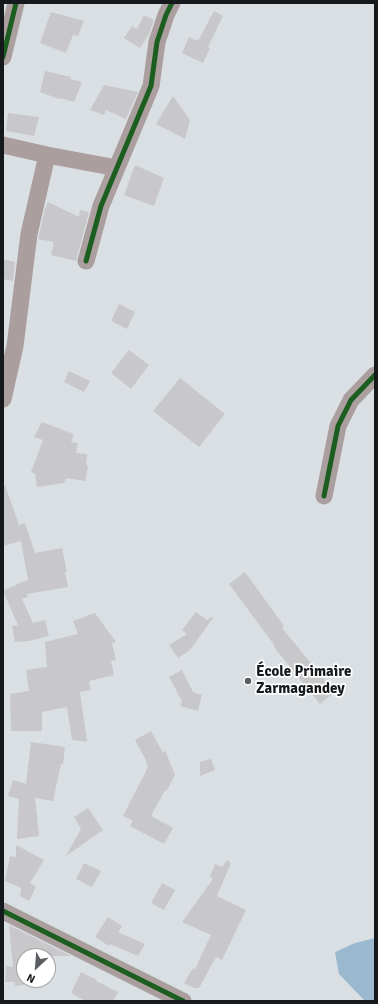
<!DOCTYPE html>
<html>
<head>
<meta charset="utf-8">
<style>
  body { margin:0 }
  #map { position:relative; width:378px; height:1004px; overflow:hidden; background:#dadfe4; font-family:Signika,sans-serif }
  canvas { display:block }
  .frame { position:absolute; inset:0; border:4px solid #15191c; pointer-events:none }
  .north { position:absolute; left:16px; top:948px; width:40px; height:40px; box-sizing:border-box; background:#fff; border:1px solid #a1a3a4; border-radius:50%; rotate:206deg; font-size:11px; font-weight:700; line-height:16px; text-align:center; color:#15191c }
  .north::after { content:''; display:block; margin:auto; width:14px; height:18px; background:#5a5e62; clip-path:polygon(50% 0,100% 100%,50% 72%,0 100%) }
</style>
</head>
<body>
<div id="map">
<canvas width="378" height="1004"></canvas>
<div class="frame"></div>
<div class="north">N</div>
</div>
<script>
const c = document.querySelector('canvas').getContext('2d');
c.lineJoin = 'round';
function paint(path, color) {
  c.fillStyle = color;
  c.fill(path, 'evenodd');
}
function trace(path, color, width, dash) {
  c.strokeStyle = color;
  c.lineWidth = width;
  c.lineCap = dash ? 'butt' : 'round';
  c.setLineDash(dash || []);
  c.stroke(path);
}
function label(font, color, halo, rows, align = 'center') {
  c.font = font + ' Signika,sans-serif';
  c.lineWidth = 3.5;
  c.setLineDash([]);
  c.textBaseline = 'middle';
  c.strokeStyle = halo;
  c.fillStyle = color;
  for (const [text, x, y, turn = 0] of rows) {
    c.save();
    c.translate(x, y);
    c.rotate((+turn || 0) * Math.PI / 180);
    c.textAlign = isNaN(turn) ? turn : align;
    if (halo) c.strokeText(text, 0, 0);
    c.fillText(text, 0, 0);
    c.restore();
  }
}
const water = new Path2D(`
  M375,938V1001H365L339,974L335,952L355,943Z`);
const building = new Path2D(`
  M214,11L223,16L208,47L210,48L203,63L182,53L189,37L198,41Z
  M51,12L84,21L78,36L73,35L66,53L40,43Z
  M144,15L154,20L149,34L140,48L124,38L132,26L137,29Z
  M45,71L71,77L70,79L82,82L74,102L59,98V99L40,92Z
  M104,85L138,92L126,119L106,110L104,115L90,110Z
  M173,96L190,120L185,139L156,124Z
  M8,113L39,117L34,136L6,131Z
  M135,165L164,178L154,206L124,195Z
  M48,202L79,217L80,210L89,212L76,261L51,255L54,242L38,239L45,209Z
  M3,259L15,262L13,281L3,279Z
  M119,304L135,312L127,329L111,321Z
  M129,350L149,365L131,389L111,373Z
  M69,371L90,381L84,392L64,382Z
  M180,378L225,414L199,447L153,411Z
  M42,422L74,434L71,442L78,443L76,453L87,454L86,465L88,466L85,481L66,478L64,483L37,487L35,474L31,472L43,440L34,437Z
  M5,485L19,525L25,523L35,553L62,548L67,572H65L68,587L27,594L28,597L22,599L33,623L45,620L49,636L29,641L15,642L12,626L18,625L3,591L16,585V584L28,580L21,541L3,546V486Z
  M245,572L284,626L282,628L335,692L320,704L274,647L275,646L229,584Z
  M196,612L207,620L212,617L213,618L190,650L178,658L169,645L187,634L182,630Z
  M95,613L116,642L112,643L116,660L111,661L114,675L89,681L91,690L80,692L87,742L72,740L67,707L42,712V731H11L10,694L29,691L26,670L47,667L45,642L78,634L73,621Z
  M182,670L193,692L202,695L198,711L180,706L182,701L169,677Z
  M151,731L163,753L165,750L175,775L167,790H165L151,816L173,828L164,844L130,826L133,821L123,816L148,767L146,763L147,762L135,740Z
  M31,742L65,747L63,764H61L53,801L35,798L39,836L17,839L19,799L8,796L13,780L26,784Z
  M211,759L215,770L200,776V762Z
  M88,808L103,830L66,856L81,829L74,817Z
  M16,845L44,860L30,883L36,887L29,901L20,896L21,888L5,881L10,856L16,857Z
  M227,860L231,863L217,896L246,910L222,960L216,957L199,988H194L184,983L193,968L195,969L211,935L182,922L213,879L210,877L215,864L222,867Z
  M84,863L101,871L92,887L76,879Z
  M162,883L175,890L164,910L151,903Z
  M108,917L122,926L118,932L145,944L138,956L110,944L109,946L95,937Z
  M9,925L71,956H24V985L15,986V982H5L6,966L13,967Z
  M81,972L97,980L96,981L118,992L113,1001H86L71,993Z`);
const minor = new Path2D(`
  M3,57L16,3
  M3,145L47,155L117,168
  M86,261L101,206L151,86L157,42L166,15L172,3
  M3,399L15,346L29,234L47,155
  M324,496L338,426L351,400L375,375
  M3,911L183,1001`);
const cycleway = new Path2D(`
  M3,57L16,3
  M86,261L101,206L151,86L157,42L166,15L172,3
  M324,496L338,426L351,400L375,375
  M3,911L183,1001`);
const markers = [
  [248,681,4,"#5a5e62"]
];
const poiNames = [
  ["École Primaire",256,672],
  ["Zarmagandey",256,689]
];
paint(water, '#9ab9cf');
paint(building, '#c8c7c9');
trace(minor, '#aa9e9e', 17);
trace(cycleway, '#1b5e20', 5);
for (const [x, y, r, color] of markers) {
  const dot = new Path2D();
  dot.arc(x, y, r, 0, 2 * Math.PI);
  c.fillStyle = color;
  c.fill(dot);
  trace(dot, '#fff', 1.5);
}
label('bold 15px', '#15191c', '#fff', poiNames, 'left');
</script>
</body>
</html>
